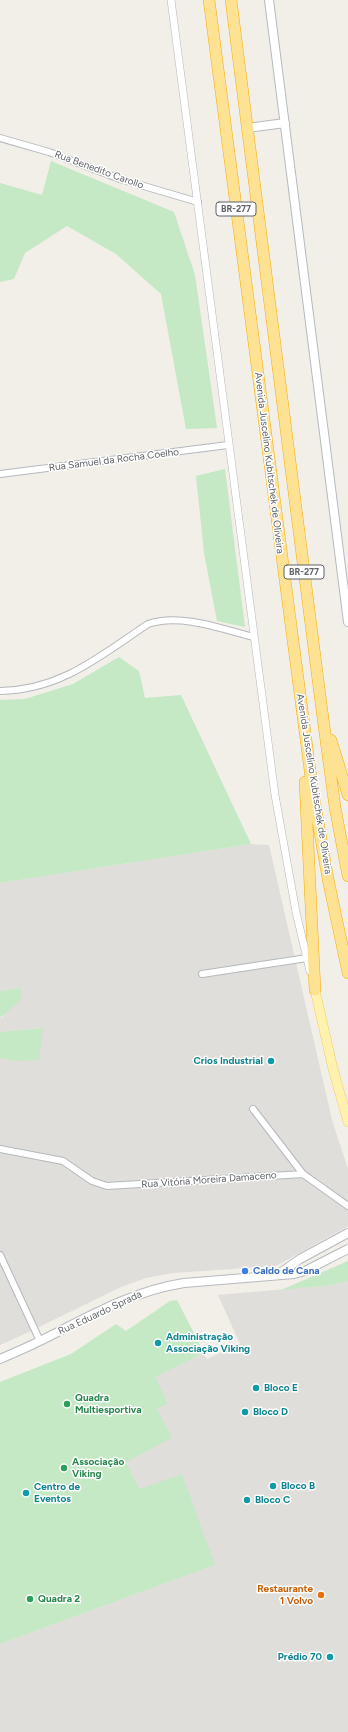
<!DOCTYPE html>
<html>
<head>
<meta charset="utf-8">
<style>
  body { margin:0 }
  canvas { display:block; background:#f1efe8 }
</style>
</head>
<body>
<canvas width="348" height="1732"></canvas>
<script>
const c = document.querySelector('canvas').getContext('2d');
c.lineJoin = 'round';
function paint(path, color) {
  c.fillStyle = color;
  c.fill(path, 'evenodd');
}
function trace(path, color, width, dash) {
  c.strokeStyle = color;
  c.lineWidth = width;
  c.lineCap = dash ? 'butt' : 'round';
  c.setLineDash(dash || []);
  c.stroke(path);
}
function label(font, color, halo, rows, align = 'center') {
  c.font = font + ' Figtree,sans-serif';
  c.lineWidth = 3;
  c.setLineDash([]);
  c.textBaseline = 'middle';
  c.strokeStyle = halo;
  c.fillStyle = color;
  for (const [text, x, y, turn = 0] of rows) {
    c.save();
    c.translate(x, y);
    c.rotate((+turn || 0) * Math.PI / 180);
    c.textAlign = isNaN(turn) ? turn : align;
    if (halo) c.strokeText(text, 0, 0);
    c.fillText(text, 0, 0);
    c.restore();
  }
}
const industrial = new Path2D(`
  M251,844L269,845L332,1120L348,1169V1226L276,1266L173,1273L146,1278L121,1287L29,1332L0,1345V1058L14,1061L43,1028L0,1032V1018H2L21,988L0,991V883Z
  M348,1281V1732H0V1644L215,1565L140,1489L126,1462L156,1409L168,1402L154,1377L204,1353L207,1359L240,1344L218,1295L332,1285Z`);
const green = new Path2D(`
  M51,161L174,212L195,275L217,428L186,429L161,294L116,254L67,226L25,253L14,279L0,282V183L42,195Z
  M225,469L245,627L217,621L204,553L196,476Z
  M119,657L139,671L145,698L181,695L251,844L0,883V700L25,699L73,684Z
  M21,988L22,999L0,1018V991Z
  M43,1028L39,1060L14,1061L0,1058V1032Z
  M348,1261V1281L332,1285L281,1290Z
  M177,1300L204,1353L155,1377L168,1403L157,1409L172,1438L126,1462L140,1489L182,1474L215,1565L0,1644V1382L71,1354L116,1324L126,1331L170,1301Z`);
const minor = new Path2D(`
  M0,138L49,152L120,179L198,202
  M0,474L228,445
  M0,691C61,690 100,656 148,624C180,613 222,629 253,637
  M202,974L307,958
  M253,1109L303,1174L348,1206
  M0,1149L63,1161L92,1181L107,1186L303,1174
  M0,1255L40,1341`);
const tertiary = new Path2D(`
  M171,0L275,795L296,912L310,971`);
const secondary = new Path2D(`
  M269,0L348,622
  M247,128L285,123
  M277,1275L300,1259L348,1233
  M0,1359C14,1353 28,1347 42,1340C88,1317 132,1291 184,1283L294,1274L305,1271L348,1249`);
const primary = new Path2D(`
  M315,990L333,1069L348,1122`);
const motorway = new Path2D(`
  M209,0L313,793L328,879L348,973
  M231,0L322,711L335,807L348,876
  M331,740L348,795
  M305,782L315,990`);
const markers = [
  [271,1061,4,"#0f9aa8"],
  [245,1271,4,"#3f7fe0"],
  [158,1343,4,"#0f9aa8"],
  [256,1388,4,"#0f9aa8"],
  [67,1404,4,"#2e9e5b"],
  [245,1412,4,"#0f9aa8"],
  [64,1468,4,"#2e9e5b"],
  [273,1486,4,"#0f9aa8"],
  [26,1493,4,"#0f9aa8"],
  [247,1500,4,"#0f9aa8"],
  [321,1595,4,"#e8710a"],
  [30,1599,4,"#2e9e5b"],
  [330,1657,4,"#0f9aa8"]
];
const shields = [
  [236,209,40],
  [304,572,40]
];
const shieldNames = [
  ["BR-277",236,209],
  ["BR-277",304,572]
];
const streetNames = [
  ["Rua Benedito Carollo",99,170,20],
  ["Rua Samuel da Rocha Coelho",114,460,-7],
  ["Avenida Juscelino Kubitschek de Oliveira",269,463,83],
  ["Avenida Juscelino Kubitschek de Oliveira",314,784,81],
  ["Rua Vitória Moreira Damaceno",209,1180,-4],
  ["Rua Eduardo Sprada",100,1313,-25]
];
const cultureNames = [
  ["Crios Industrial",263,1061,"right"],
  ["Administração",166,1337],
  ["Associação Viking",166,1349],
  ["Bloco E",264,1388],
  ["Bloco D",253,1412],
  ["Bloco B",281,1486],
  ["Centro de",34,1487],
  ["Eventos",34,1499],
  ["Bloco C",255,1500],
  ["Prédio 70",322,1657,"right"]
];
const shopNames = [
  ["Caldo de Cana",253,1271]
];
const leisureNames = [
  ["Quadra",75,1398],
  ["Multiesportiva",75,1410],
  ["Associação",72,1462],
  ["Viking",72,1474],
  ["Quadra 2",38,1599]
];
const foodNames = [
  ["Restaurante",313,1589],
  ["1 Volvo",313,1601]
];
paint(industrial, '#e0deda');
paint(green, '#c5e8c5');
trace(minor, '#b5b8bc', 8);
trace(tertiary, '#b5b8bc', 8);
trace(secondary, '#b6babf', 10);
trace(primary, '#f2c960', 10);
trace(motorway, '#f9ab00', 12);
trace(minor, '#fff', 6);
trace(tertiary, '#fff', 7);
trace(secondary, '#fff', 8);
trace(primary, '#fff2af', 9);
trace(motorway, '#fde293', 11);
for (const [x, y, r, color] of markers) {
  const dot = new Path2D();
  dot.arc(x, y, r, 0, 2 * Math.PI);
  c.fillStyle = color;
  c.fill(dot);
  trace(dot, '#fff', 1.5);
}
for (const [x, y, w] of shields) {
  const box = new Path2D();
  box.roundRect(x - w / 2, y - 7, w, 14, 3);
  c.fillStyle = '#fff';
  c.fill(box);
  trace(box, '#5f6368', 1);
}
label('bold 9px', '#5f6368', null, shieldNames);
label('10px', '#5f6368', '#fff', streetNames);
label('bold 10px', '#0d838f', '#fff', cultureNames, 'left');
label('bold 10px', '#366cbe', '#fff', shopNames, 'left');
label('bold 10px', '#27864d', '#fff', leisureNames, 'left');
label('bold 10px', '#c56008', '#fff', foodNames, 'right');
</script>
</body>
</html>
